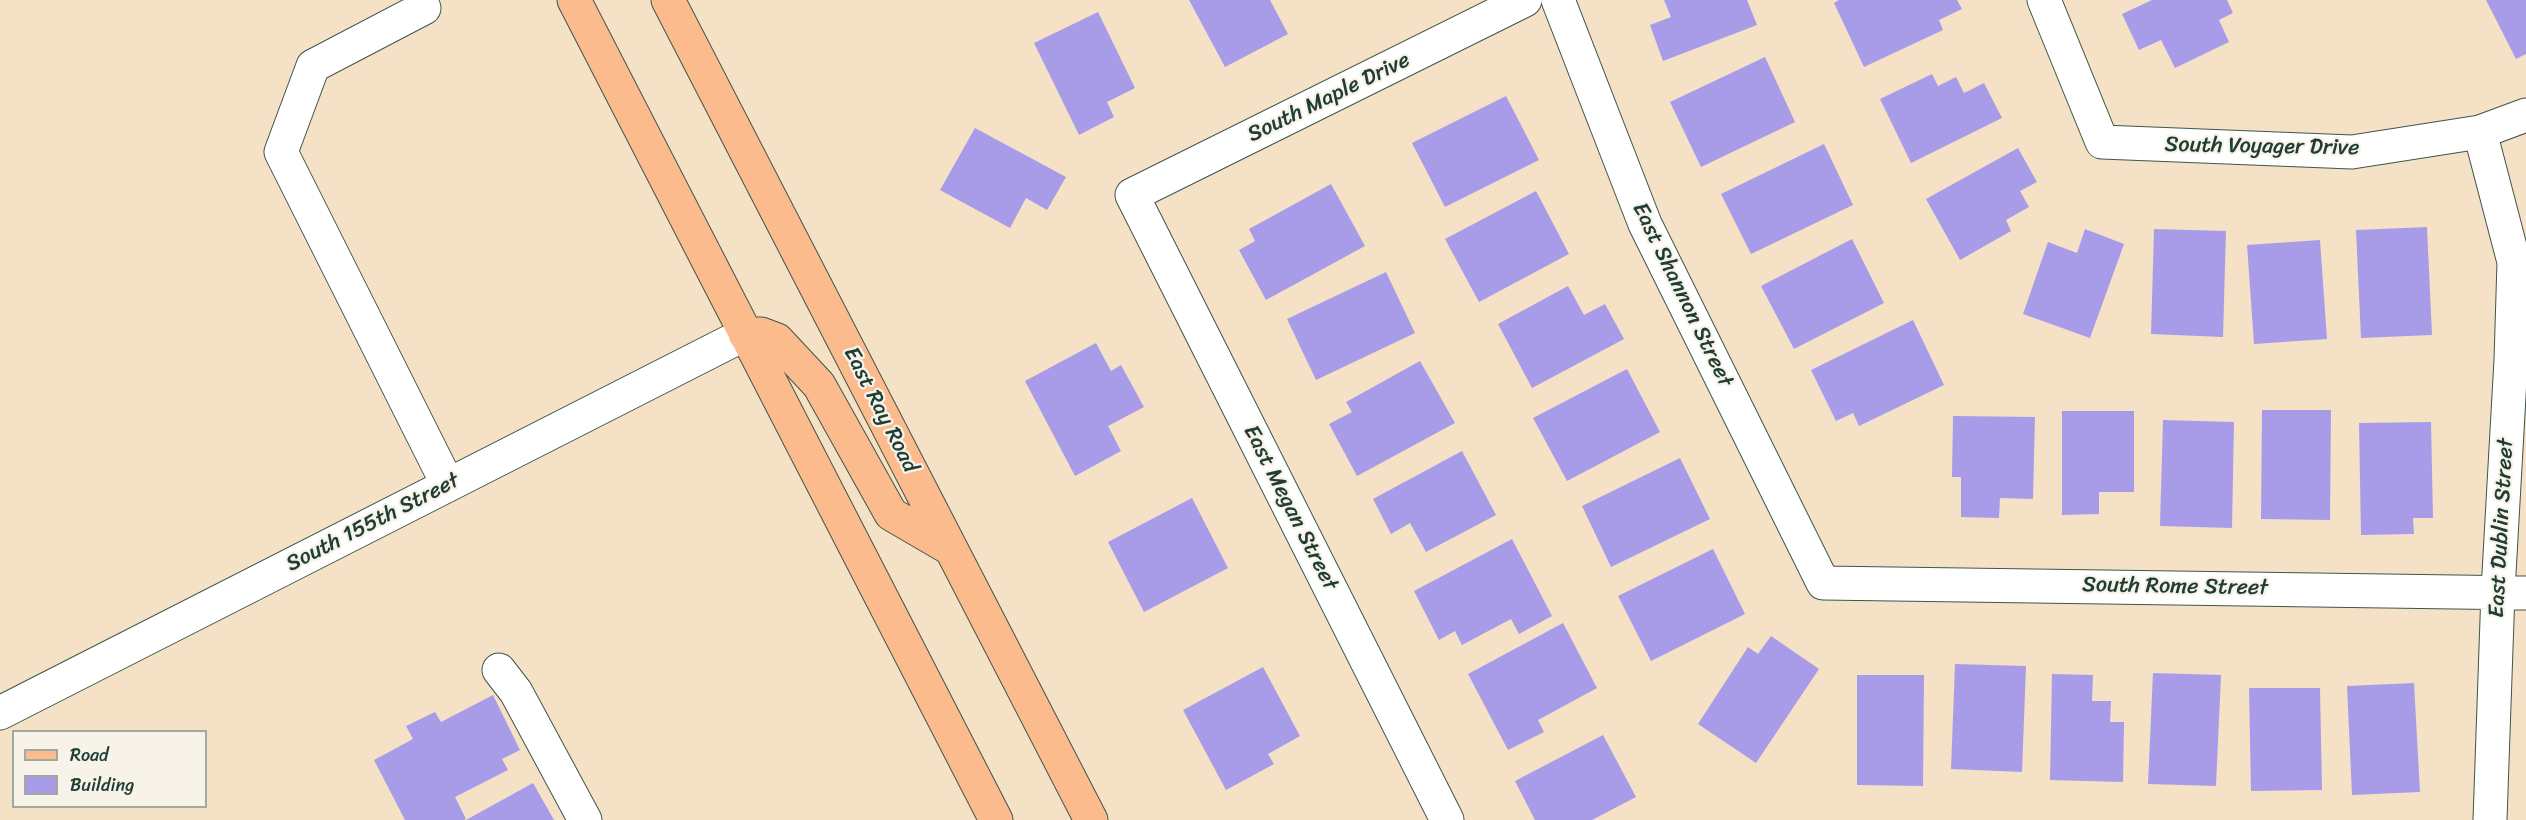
<!DOCTYPE html>
<html>
<head>
<meta charset="utf-8">
<style>
  body { margin:0 }
  #map { position:relative; width:2526px; height:820px; overflow:hidden; background:#f4e1c6; font-family:Sriracha,sans-serif }
  canvas { display:block }
  .legend { position:absolute; left:12px; top:730px; width:195px; height:78px; box-sizing:border-box; background:#f7f3e8; border:2px solid #a1aaa0; margin:0; padding:8px 10px; list-style:none; font-size:18px; color:#1f3d34 }
  .legend li { display:flex; align-items:center; gap:12px; height:30px }
  .legend b { width:30px; border:2px solid #a1aaa0 }
</style>
</head>
<body>
<div id="map">
<canvas width="2526" height="820"></canvas>
<ul class="legend">
<li><b style="height:8px;background:#fbbb8d"></b>Road</li>
<li><b style="height:16px;background:#a89ce9"></b>Building</li>
</ul>
</div>
<script>
const c = document.querySelector('canvas').getContext('2d');
c.lineJoin = 'round';
function paint(path, color) {
  c.fillStyle = color;
  c.fill(path, 'evenodd');
}
function trace(path, color, width, dash) {
  c.strokeStyle = color;
  c.lineWidth = width;
  c.lineCap = dash ? 'butt' : 'round';
  c.setLineDash(dash || []);
  c.stroke(path);
}
function label(font, color, halo, rows, align = 'center') {
  c.font = font + ' Sriracha,sans-serif';
  c.lineWidth = 4.5;
  c.setLineDash([]);
  c.textBaseline = 'middle';
  c.strokeStyle = halo;
  c.fillStyle = color;
  for (const [text, x, y, turn = 0] of rows) {
    c.save();
    c.translate(x, y);
    c.rotate((+turn || 0) * Math.PI / 180);
    c.textAlign = isNaN(turn) ? turn : align;
    if (halo) c.strokeText(text, 0, 0);
    c.fillText(text, 0, 0);
    c.restore();
  }
}
const building = new Path2D(`
  M1189,0H1270L1288,34L1225,67Z
  M1664,0H1747L1757,25L1663,61L1650,25L1671,17Z
  M1839,0H1957L1962,9L1939,20L1943,30L1864,67L1834,3Z
  M2152,0H2227L2233,13L2219,20L2229,42L2175,68L2161,40L2139,50L2122,14Z
  M2486,0H2526V54L2516,59Z
  M1098,12L1135,88L1107,102L1114,117L1079,135L1034,43Z
  M1765,57L1795,122L1701,167L1670,102Z
  M1932,74L1938,86L1956,77L1964,93L1984,83L2002,118L1911,163L1880,99Z
  M1506,96L1539,160L1445,207L1412,143Z
  M975,128L1066,177L1047,210L1026,198L1010,228L940,190Z
  M1824,144L1853,205L1751,254L1721,194Z
  M2018,148L2037,182L2020,191L2029,207L2006,220L2011,231L1960,260L1926,199Z
  M1331,184L1365,246L1266,300L1239,250L1255,241L1249,229Z
  M1536,191L1569,254L1479,302L1445,239Z
  M2427,227L2432,335L2361,338L2356,230Z
  M2085,229L2124,244L2090,338L2023,314L2048,242L2077,253Z
  M2154,229L2226,231L2223,337L2151,334Z
  M1852,239L1884,303L1794,349L1761,286Z
  M2320,240L2327,339L2254,344L2247,245Z
  M1386,272L1415,333L1316,380L1287,319Z
  M1568,286L1584,315L1605,304L1624,339L1532,388L1498,324Z
  M1913,320L1944,385L1859,426L1853,413L1836,421L1811,370Z
  M1096,343L1111,371L1121,365L1144,407L1108,426L1121,451L1075,476L1025,381Z
  M1420,361L1455,423L1357,476L1329,424L1352,412L1346,402Z
  M1627,369L1660,432L1567,481L1533,418Z
  M2262,410H2331L2330,520L2261,519Z
  M2062,411H2134V492H2099V514L2062,515Z
  M1953,416L2035,417L2033,499L2000,498L1999,518L1961,517V477H1952Z
  M2163,420L2234,422L2232,528L2160,526Z
  M2431,422L2433,518H2413L2414,534L2361,535L2359,423Z
  M1462,451L1496,515L1426,552L1410,523L1391,534L1373,499Z
  M1680,458L1710,519L1611,567L1582,506Z
  M1192,498L1228,568L1144,612L1108,542Z
  M1512,539L1552,616L1519,634L1511,619L1462,645L1455,631L1439,640L1414,591Z
  M1713,549L1745,614L1651,661L1618,596Z
  M1563,623L1597,688L1538,720L1544,732L1508,750L1468,674Z
  M1771,636L1819,669L1756,763L1698,724L1748,647L1758,654Z
  M1955,664L2026,666L2022,772L1951,769Z
  M1263,667L1300,736L1268,754L1274,764L1226,790L1183,710Z
  M2153,673L2221,675L2216,786L2148,784Z
  M2052,674L2093,675L2092,701H2111L2110,722H2124L2123,782L2050,780Z
  M1857,675H1924L1923,786L1857,785Z
  M2414,683L2420,792L2352,795L2347,686Z
  M2249,688H2320L2322,790L2251,791Z
  M493,695L520,750L502,759L508,770L455,797L466,819L464,820H405L374,760L413,739L406,726L435,712L441,722Z
  M1603,735L1636,797L1592,820H1535L1515,781Z
  M533,783L554,820H466Z`);
const minor = new Path2D(`
  M420,0L424,8L313,66L281,152L448,485
  M1558,0L1645,224L1823,583L2526,593
  M2044,0L2102,142L2352,152L2480,132L2526,115
  M2480,132L2514,262L2511,360L2498,591L2490,820
  M499,670L516,692L585,820
  M0,713L745,334
  M1447,820L1132,195L1525,0`);
const major = new Path2D(`
  M574,0L996,820
  M668,0L1091,820
  M745,334H761L777,340L819,385L891,514L951,549`);
const streetNames = [
  ["South Maple Drive",1329,98,-26],
  ["South Voyager Drive",2262,147,1],
  ["East Shannon Street",1682,295,64],
  ["East Ray Road",880,410,63],
  ["East Megan Street",1290,508,63],
  ["South 155th Street",373,523,-27],
  ["East Dublin Street",2502,528,-87],
  ["South Rome Street",2175,587,1]
];
paint(building, '#a89ce9');
trace(minor, '#3f564a', 35);
trace(major, '#3f564a', 35);
trace(minor, '#fff', 33);
trace(major, '#fbbb8d', 33);
label('22px', '#1f3d34', '#f7f3e8', streetNames);
</script>
</body>
</html>
